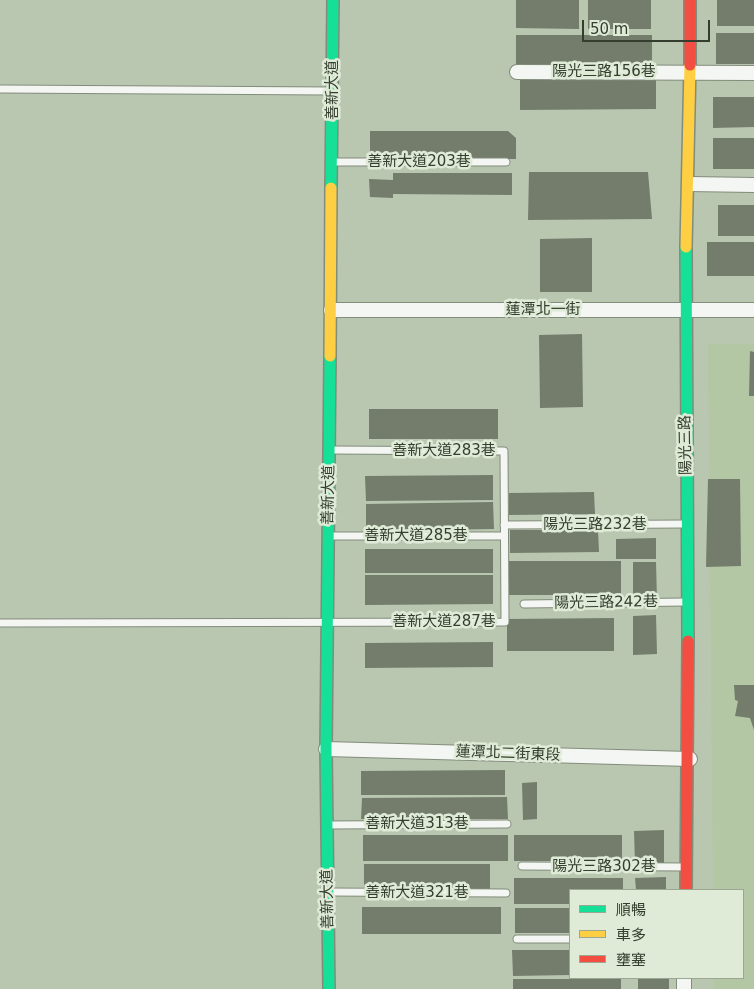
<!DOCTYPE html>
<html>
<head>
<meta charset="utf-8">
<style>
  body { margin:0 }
  #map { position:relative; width:754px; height:989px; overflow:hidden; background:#b9c6b0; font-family:"DejaVu Sans","Noto Sans TC",sans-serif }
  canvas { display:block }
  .legend { position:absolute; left:569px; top:889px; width:175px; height:90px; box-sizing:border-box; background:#dfebd7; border:1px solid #9ba693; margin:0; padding:6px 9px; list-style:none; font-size:15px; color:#353e2e }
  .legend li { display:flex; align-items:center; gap:10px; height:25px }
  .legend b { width:25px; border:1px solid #9ba693 }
  .scale { position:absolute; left:582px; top:20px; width:128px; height:22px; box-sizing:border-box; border:2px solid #353e2e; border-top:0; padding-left:6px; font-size:15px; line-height:18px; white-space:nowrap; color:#353e2e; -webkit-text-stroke:4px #dfebd7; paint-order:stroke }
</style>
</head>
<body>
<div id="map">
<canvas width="754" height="989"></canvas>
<ul class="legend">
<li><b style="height:6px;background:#16e098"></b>順暢</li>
<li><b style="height:6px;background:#ffcf43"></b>車多</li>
<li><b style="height:6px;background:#f24e42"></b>壅塞</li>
</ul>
<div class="scale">50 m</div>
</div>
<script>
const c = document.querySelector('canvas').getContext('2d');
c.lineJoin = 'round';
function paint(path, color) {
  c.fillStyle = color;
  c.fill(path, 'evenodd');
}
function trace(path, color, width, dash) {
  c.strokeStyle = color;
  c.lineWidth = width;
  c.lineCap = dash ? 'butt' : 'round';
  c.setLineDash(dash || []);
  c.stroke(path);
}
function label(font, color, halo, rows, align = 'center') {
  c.font = font + ' "DejaVu Sans","Noto Sans TC",sans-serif';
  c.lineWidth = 5;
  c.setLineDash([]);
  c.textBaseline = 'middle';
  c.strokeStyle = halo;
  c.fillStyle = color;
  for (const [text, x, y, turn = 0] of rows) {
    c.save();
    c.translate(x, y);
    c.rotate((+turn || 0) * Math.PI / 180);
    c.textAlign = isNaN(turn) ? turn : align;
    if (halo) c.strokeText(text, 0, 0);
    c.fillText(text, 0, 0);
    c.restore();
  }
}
const built = new Path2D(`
  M708,344H754V989H714V978H743V890H713Z`);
const building = new Path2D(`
  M516,0H579V29L516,28Z
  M588,0H651V29H588Z
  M717,0H754V26H717Z
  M716,33H754V64H716Z
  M516,35H652V65H516Z
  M656,79V109L520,110V80Z
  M713,97H754V127L713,128Z
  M370,131H508L516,138V159H370Z
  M713,138H754V169H713Z
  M529,172H648L652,219L528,220Z
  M393,173H512V195L393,194V198L370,197L369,179L393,180Z
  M718,205H754V236H718Z
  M592,238V292H540V239Z
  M707,242H754V276H707Z
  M582,334L583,407L540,408L539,335Z
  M750,351L754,352V396H749Z
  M369,409H498V439H369Z
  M493,475V500L366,501L365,476Z
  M708,479H740L741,566L706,567Z
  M594,492L595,514L509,515V493Z
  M493,502L494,529L366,531V504Z
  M510,530H598L599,552L510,553Z
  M656,538V559H616V539Z
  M365,549H493V573H365Z
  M507,561H621V595H507Z
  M633,562H656L657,601H633Z
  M365,575H493V604L365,605Z
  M656,615L657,654L633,655V616Z
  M614,618V651H507V619Z
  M493,642V667L365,668V643Z
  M734,685H754V730L750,718L735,716L738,701L735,700Z
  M505,770V795H361V771Z
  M537,782V819L523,820L522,783Z
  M507,797L508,819H361L362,798Z
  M664,830V864L635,865L634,831Z
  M363,835H508V861H363Z
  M514,835H622V861H514Z
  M364,864H490V890H364Z
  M666,877V890H636L635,878Z
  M514,878H623V890H570V904H514Z
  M362,907H501V934H362Z
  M515,908H570V933H515Z
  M512,950H570V975L513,976Z
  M638,978H669V989H638Z
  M513,979H621V989H513Z`);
const lane = new Path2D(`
  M0,89L332,91
  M333,162H506
  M504,525L687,524
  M329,536H504
  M524,604L686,602
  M0,623L505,622L504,451L330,450
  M327,825L507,824
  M522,866L686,867
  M328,892L506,893
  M517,939H570`);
const street = new Path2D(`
  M517,72L754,73
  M689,184L754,185
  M331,310H754
  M326,749L690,759
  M684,989V978`);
const fast = new Path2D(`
  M331,188L333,0
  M686,247L688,641
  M329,989L326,749L330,356`);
const slow = new Path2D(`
  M686,247L690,65
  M330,356L331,188`);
const jam = new Path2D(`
  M690,0V65
  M686,890L688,641`);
const streetNames = [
  ["陽光三路156巷",604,72],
  ["善新大道",333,90,-90],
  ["善新大道203巷",419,162],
  ["蓮潭北一街",543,310],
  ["陽光三路",686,445,-91],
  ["善新大道283巷",444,451],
  ["善新大道",329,495,-89],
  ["陽光三路232巷",595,525],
  ["善新大道285巷",416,536],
  ["陽光三路242巷",606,603,-1],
  ["善新大道287巷",444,622],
  ["蓮潭北二街東段",508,754,2],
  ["善新大道313巷",417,824],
  ["陽光三路302巷",604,867],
  ["善新大道321巷",417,893],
  ["善新大道",328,899,-91]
];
paint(built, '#b3c7a4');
paint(building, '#747d6c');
trace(lane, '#828c7b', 9);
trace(street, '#828c7b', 16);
trace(fast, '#828c7b', 14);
trace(slow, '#828c7b', 14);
trace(jam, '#828c7b', 14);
trace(lane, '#f4f6f3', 7);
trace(street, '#f4f6f3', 14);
trace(fast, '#16e098', 11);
trace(slow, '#ffcf43', 11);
trace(jam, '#f24e42', 11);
label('15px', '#353e2e', '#dfebd7', streetNames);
</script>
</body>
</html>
